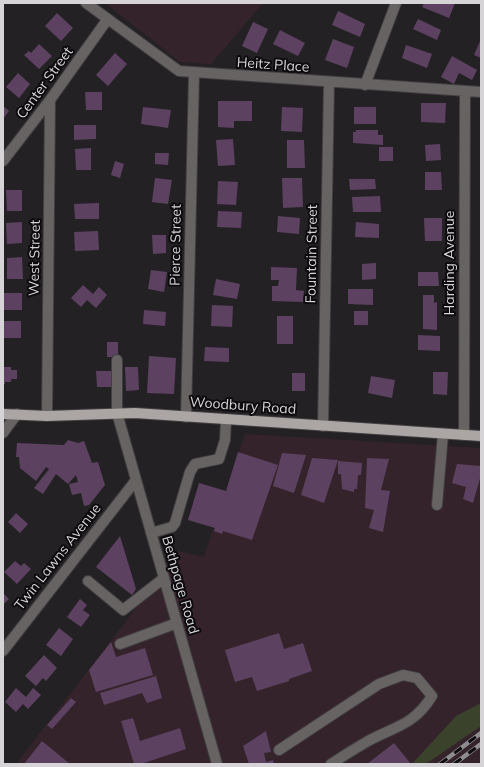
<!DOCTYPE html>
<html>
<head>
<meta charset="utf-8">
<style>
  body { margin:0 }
  #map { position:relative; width:484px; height:767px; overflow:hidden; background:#242125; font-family:Mulish,sans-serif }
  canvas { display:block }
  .frame { position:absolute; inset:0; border:4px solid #d6d4d7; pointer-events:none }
</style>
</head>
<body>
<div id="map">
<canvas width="484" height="767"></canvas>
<div class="frame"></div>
</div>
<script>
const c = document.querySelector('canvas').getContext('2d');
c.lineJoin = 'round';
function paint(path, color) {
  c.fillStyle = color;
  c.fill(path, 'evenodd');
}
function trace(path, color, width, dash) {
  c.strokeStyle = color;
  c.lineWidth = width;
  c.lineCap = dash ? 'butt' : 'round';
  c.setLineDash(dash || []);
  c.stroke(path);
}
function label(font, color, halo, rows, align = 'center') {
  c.font = font + ' Mulish,sans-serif';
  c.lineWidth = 4;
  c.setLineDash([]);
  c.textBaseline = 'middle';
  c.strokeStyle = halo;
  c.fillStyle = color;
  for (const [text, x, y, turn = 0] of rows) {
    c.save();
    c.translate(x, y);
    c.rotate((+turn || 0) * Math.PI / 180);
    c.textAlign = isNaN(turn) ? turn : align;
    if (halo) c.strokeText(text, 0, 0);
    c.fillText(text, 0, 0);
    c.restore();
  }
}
const industrial = new Path2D(`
  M105,3H263L211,64L180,62Z
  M245,434L481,448V764H16L121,628L177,551L204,557Z`);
const green = new Path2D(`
  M481,703V726L426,764H412L456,716Z`);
const building = new Path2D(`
  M424,3H455L449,18L422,7Z
  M338,11L365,24L360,37L332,25Z
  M57,13L73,28L61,41L45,26Z
  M418,19L441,30L437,40L413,29Z
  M253,22L268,29L257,53L242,46Z
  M280,30L305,43L298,56L273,44Z
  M333,39L354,47L347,68L325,60Z
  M481,39V58L474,55Z
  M39,44L52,56L39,69L24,55L29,51L31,53Z
  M406,45L432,54L427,68L402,58Z
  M115,53L127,64L108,86L96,75Z
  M452,56L477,70L472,80L459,73L454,84L441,77Z
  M18,73L30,84L19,98L6,87Z
  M85,92H102V110H86Z
  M218,101H252V121H234V128L218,127Z
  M421,103H446L445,123L421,122Z
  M3,106L9,111L3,119Z
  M143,107L171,110L168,128L141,124Z
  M282,107L303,108L302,132L281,131Z
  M354,107H376V124H354Z
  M74,125H96V139L74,140Z
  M356,130H378V135H383V145L353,143V132H356Z
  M233,139L235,165L218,166L216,140Z
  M287,140H304L305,168H287Z
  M440,144L441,160L426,161L425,145Z
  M379,147H393V161H379Z
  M91,148V170H76L75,149Z
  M155,153H169L168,165L155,164Z
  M115,161L124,164L120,178L111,175Z
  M425,172H441L442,190H425Z
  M155,178L172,180L168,204L152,202Z
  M282,178H302L303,207L283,208Z
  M349,179H375L376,189L350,190Z
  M218,181L238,182L236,205L217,204Z
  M6,190H22V211H7Z
  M380,196L381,212H353L352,197Z
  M99,203V219H75L74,204Z
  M218,211L242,212L241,228L217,227Z
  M278,216L300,218L299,234L277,232Z
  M424,218H442V241H425Z
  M22,222V243L7,244L6,223Z
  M356,222L379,224V238L355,237Z
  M98,231L99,250L75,251L74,232Z
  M152,235H166V253L153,254Z
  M22,257L23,279H7V258Z
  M376,263V279L362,280V264Z
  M271,267L297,268L296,290L304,291L303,302L272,301V286H278L279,280H271Z
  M151,270L167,272L164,292L148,289Z
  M418,272H438L439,286H418Z
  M216,279L240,284L237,299L213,295Z
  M83,285L93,294L99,287L107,295L96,308L87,300L81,307L71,298Z
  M348,289H373V305L348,304Z
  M3,293H22V310H3Z
  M423,295H434V303L437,302V330L423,329Z
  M212,305L233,306L232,327L211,326Z
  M144,310L166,312L165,326L143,324Z
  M354,311H368V325H354Z
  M277,316H293V344H277Z
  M3,321H21V338H3Z
  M418,335L440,336V351L418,350Z
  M107,342H118V357H107Z
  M205,347L229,348V362L204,361Z
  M149,356L176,358L174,394L147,393Z
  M3,367H11V370H17V379H11V382H5V384H3Z
  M125,367H138L139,390L126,391Z
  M96,371H112V387H97Z
  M433,372H448L447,395L433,394Z
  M292,373H305V391H292Z
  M371,376L395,380L392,398L368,393Z
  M68,440L78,443L84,441L92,463L98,462L105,485L89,505L84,506L81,493L72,495L69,484L78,482L76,475L68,484L56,474L43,494L34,488L49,469L46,467L36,481L20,468L19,457H16L17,443L64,445Z
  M238,452L278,465L252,540L223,531L222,534L214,531L215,528L188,520L199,483L226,491Z
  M282,453L306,455L294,493L273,486Z
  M312,458L338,460L324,503L301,495Z
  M367,458L389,459L381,490L390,491L383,532L369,528L374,510L365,508Z
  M338,461L362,463L361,475H358L357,489H354V492L342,489L341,474H338Z
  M457,464L481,466V475L473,503L463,499L466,487L452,483Z
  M16,513L28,524L20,533L8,522Z
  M120,536L136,589L132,595L96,567Z
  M15,561L21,566L24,563L31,569L17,584L4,572Z
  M3,593L9,599L3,605Z
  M80,599L87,605L83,610L90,615L81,627L67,617Z
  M59,628L73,639L61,656L46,645Z
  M279,633L284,649L303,643L312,671L289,679V681L257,691L252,677L235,682L225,650Z
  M111,642L116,657L145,648L153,675L96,692L89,670Z
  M44,655L57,668L46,681L43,678L36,686L25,676Z
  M156,676L162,698L147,703L142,693L104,705L100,693Z
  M16,688L26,697L33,688L41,695L28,709L23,704L16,712L5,702Z
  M71,698L76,702L52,729L47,725Z
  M133,718L140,741L180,728L186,749L141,764H134L121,721Z
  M266,731L271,752L264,753L266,762L273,760L274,764H249L243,746Z
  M42,741L70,764H24Z
  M394,743L411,764H367Z`);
const minor = new Path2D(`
  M86,3L179,71L481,92
  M365,85L396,3
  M3,161L50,100L107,20
  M117,360V413L217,764
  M47,416L50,100
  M186,417L194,74
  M323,426L329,82
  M3,433L17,414
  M464,435L465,91
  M437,505L443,434
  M151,533L172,527L175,523L190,472L195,464L219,459L225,440L226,419
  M88,581L123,610L164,578
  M120,644L177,623
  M3,651L136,480
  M279,750L379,684L403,675L417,678L432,696C414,725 396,726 368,741C356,748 343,756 331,764`);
const major = new Path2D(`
  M3,414L47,416L135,413L481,436`);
const rail = new Path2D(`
  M440,764L481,733
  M454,764L481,744`);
const streetNames = [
  ["Heitz Place",273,65,4],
  ["Center Street",45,83,-54],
  ["Pierce Street",176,245,-89],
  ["Fountain Street",312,254,-89],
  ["West Street",35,258,-89],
  ["Harding Avenue",450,263,-90],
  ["Woodbury Road",243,406,4],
  ["Twin Lawns Avenue",58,557,-52],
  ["Bethpage Road",180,585,74]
];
paint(industrial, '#35232b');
paint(green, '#3a422b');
paint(building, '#5c4160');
trace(minor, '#403e41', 12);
trace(major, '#403e41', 12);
trace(minor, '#666362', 10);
trace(major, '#aba5a3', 10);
trace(rail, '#8e8c8f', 4.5);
trace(rail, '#0d0b0d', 3, [9]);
label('14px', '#d6d4d7', '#0d0b0d', streetNames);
</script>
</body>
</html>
